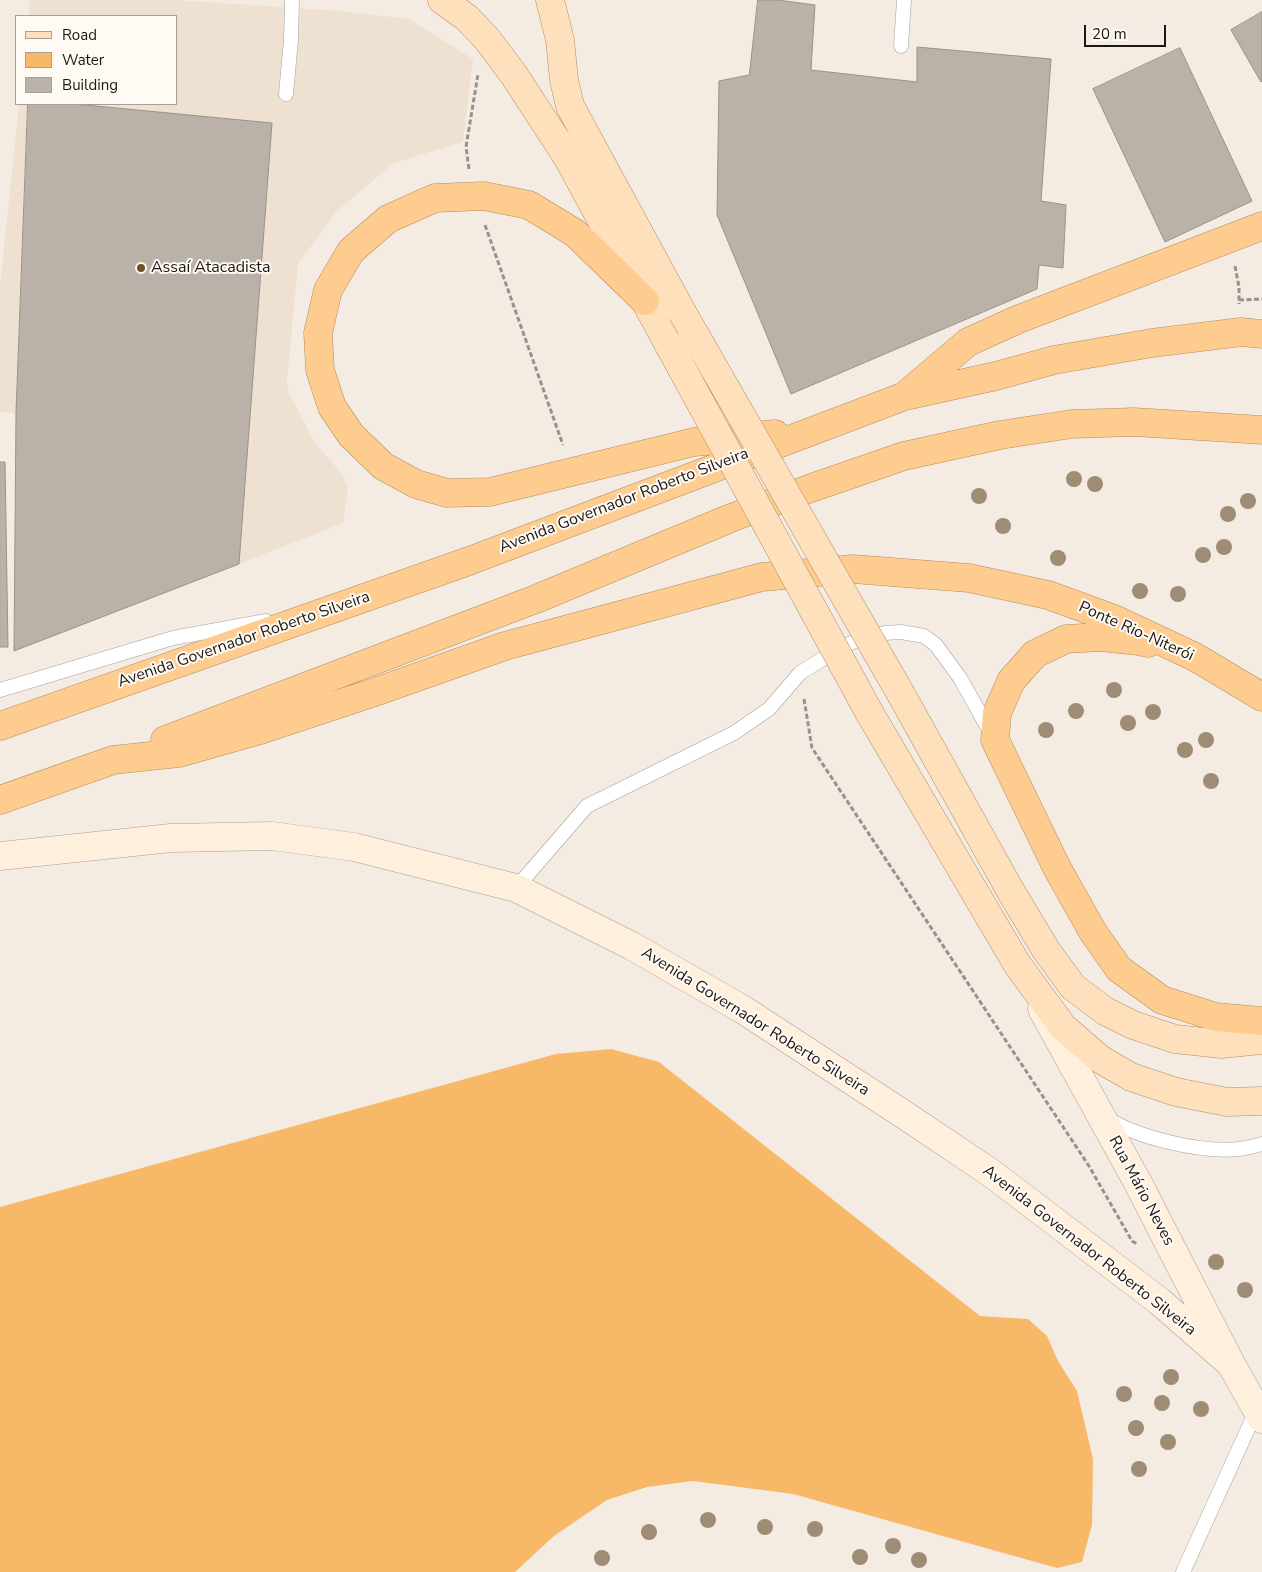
<!DOCTYPE html>
<html>
<head>
<meta charset="utf-8">
<style>
  body { margin:0 }
  #map { position:relative; width:1262px; height:1572px; overflow:hidden; background:#f4ece2; font-family:"Nunito Sans",sans-serif }
  canvas { display:block }
  .legend { position:absolute; left:15px; top:15px; width:162px; height:90px; box-sizing:border-box; background:#fffaf4; border:1px solid #a4a09a; margin:0; padding:6px 9px; list-style:none; font-size:15px; color:#1b1814 }
  .legend li { display:flex; align-items:center; gap:10px; height:25px }
  .legend b { width:25px; border:1px solid #a4a09a }
  .scale { position:absolute; left:1084px; top:25px; width:82px; height:22px; box-sizing:border-box; border:2px solid #1b1814; border-top:0; padding-left:6px; font-size:15px; line-height:18px; white-space:nowrap; color:#1b1814; -webkit-text-stroke:4px #fffaf4; paint-order:stroke }
</style>
</head>
<body>
<div id="map">
<canvas width="1262" height="1572"></canvas>
<ul class="legend">
<li><b style="height:6px;background:#fee0bc"></b>Road</li>
<li><b style="height:14px;background:#f7b968"></b>Water</li>
<li><b style="height:14px;background:#bab2a8"></b>Building</li>
</ul>
<div class="scale">20 m</div>
</div>
<script>
const c = document.querySelector('canvas').getContext('2d');
c.lineJoin = 'round';
function paint(path, color) {
  c.fillStyle = color;
  c.fill(path, 'evenodd');
}
function trace(path, color, width, dash) {
  c.strokeStyle = color;
  c.lineWidth = width;
  c.lineCap = dash ? 'butt' : 'round';
  c.setLineDash(dash || []);
  c.stroke(path);
}
function label(font, color, halo, rows, align = 'center') {
  c.font = font + ' "Nunito Sans",sans-serif';
  c.lineWidth = 4;
  c.setLineDash([]);
  c.textBaseline = 'middle';
  c.strokeStyle = halo;
  c.fillStyle = color;
  for (const [text, x, y, turn = 0] of rows) {
    c.save();
    c.translate(x, y);
    c.rotate((+turn || 0) * Math.PI / 180);
    c.textAlign = isNaN(turn) ? turn : align;
    if (halo) c.strokeText(text, 0, 0);
    c.fillText(text, 0, 0);
    c.restore();
  }
}
const built = new Path2D(`
  M30,0H177L342,11L409,19L473,59L463,142L394,163L337,211L298,264L287,382L289,393L315,443L343,475L348,490L343,523L239,564L272,123L75,104H176V16H28Z
  M19,104H28L16,413L0,412V286Z`);
const water = new Path2D(`
  M611,1049L659,1062L980,1316L1028,1319L1047,1336L1058,1361L1077,1391L1093,1459L1092,1525L1082,1562L1057,1568L793,1494L693,1481L647,1487L607,1500L554,1536L515,1572H0V1207L556,1054Z`);
const building = new Path2D(`
  M758,0H778L815,5L811,70L917,82V47L1051,59L1041,201L1066,205L1063,268L1039,265L1037,289L791,394L717,215L719,81L749,75Z
  M1262,12V81L1261,82L1231,30Z
  M1180,48L1252,201L1165,242L1093,89Z
  M28,104H75L272,123L239,564L14,651L16,413Z
  M0,462H5L8,647H0Z`);
const path = new Path2D(`
  M469,169L466,147L478,74
  M485,225L563,445
  M1235,266L1239,287V304
  M1239,300L1262,299
  M804,699L812,748L1089,1166L1132,1241L1137,1244`);
const lane = new Path2D(`
  M901,46L904,0
  M286,94L291,40L292,0
  M0,690L173,638L266,621
  M516,888L587,806L734,733L769,709L800,673L840,648L862,638L885,633L901,632L924,636L936,645L960,678L992,735
  M1106,1118C1139,1138 1201,1153 1239,1149C1247,1148 1255,1146 1262,1144
  M1183,1572L1257,1409`);
const secondary = new Path2D(`
  M0,856L171,838L272,836L354,847L516,888L632,946L742,1009L903,1114L991,1173L1159,1301L1231,1364
  M1042,1009L1138,1183L1231,1364L1262,1419`);
const primary = new Path2D(`
  M442,0L467,18L487,39L514,75L568,158L669,345
  M550,0L560,40L564,80L570,106L682,312
  M902,696L1010,890L1046,950L1073,987L1105,1011L1133,1025L1175,1039L1222,1044L1262,1040
  M869,712L1017,964L1063,1027L1100,1059L1131,1077L1176,1092L1227,1102L1262,1101`);
const highway = new Path2D(`
  M645,301L575,233L529,205L484,196L435,198L388,219L351,251L328,290L318,333L320,370L332,407L351,435L383,466L416,484L447,493L490,492L694,442L775,434
  M907,394L968,342L1019,319L1262,226
  M1148,643L1139,641L1101,637L1066,639L1035,654L1011,681L997,713L995,740L1057,868L1093,932L1119,969L1162,1000L1216,1017L1262,1021
  M0,726L469,561L905,396L996,376L1054,360L1152,343L1241,332L1262,334
  M165,740L536,599L731,518L814,487L904,456L1000,435L1072,424L1134,422L1262,430
  M0,800L113,760L179,753L260,730L375,692L505,646L762,577L853,569L969,578L1048,595L1114,619L1195,657L1262,697`);
const primaryBridge = new Path2D(`
  M682,312L902,696
  M669,345L869,712`);
const trees = [
  [1074,479],
  [1095,484],
  [979,496],
  [1248,501],
  [1228,514],
  [1003,526],
  [1224,547],
  [1203,555],
  [1058,558],
  [1140,591],
  [1178,594],
  [1114,690],
  [1076,711],
  [1153,712],
  [1128,723],
  [1046,730],
  [1206,740],
  [1185,750],
  [1211,781],
  [1216,1262],
  [1245,1290],
  [1171,1377],
  [1124,1394],
  [1162,1403],
  [1201,1409],
  [1136,1428],
  [1168,1442],
  [1139,1469],
  [708,1520],
  [765,1527],
  [815,1529],
  [649,1532],
  [893,1546],
  [860,1557],
  [602,1558],
  [919,1560]
];
const markers = [
  [141,268,5,"#6f4f25"]
];
const poiNames = [
  ["Assaí Atacadista",151,268]
];
const streetNames = [
  ["Avenida Governador Roberto Silveira",624,501,-21],
  ["Ponte Rio-Niterói",1136,632,24],
  ["Avenida Governador Roberto Silveira",244,640,-19],
  ["Avenida Governador Roberto Silveira",755,1022,32],
  ["Rua Mário Neves",1141,1191,62],
  ["Avenida Governador Roberto Silveira",1089,1251,38]
];
paint(built, '#efe1d1');
paint(water, '#f7b968');
paint(building, '#bab2a8');
trace(building, '#9a9289', 1);
trace(lane, '#a79f96', 15);
trace(secondary, '#a79f96', 29);
trace(primary, '#af8d64', 29);
trace(highway, '#af8d64', 29);
trace(path, '#98928b', 3, [5, 2.5]);
trace(lane, '#fff', 14);
trace(secondary, '#fff0dd', 28);
trace(primary, '#fee0bc', 28);
trace(highway, '#fecc8f', 28);
trace(primaryBridge, '#af8d64', 29, []);
trace(primaryBridge, '#fee0bc', 28);
c.fillStyle = '#9e8c75';
for (const [x, y] of trees) {
  c.beginPath();
  c.arc(x, y, 8, 0, 2 * Math.PI);
  c.fill();
}
for (const [x, y, r, color] of markers) {
  const dot = new Path2D();
  dot.arc(x, y, r, 0, 2 * Math.PI);
  c.fillStyle = color;
  c.fill(dot);
  trace(dot, '#fffaf4', 2);
}
label('16px', '#1b1814', '#fffaf4', poiNames, 'left');
label('16px', '#1b1814', '#fffaf4', streetNames);
</script>
</body>
</html>
